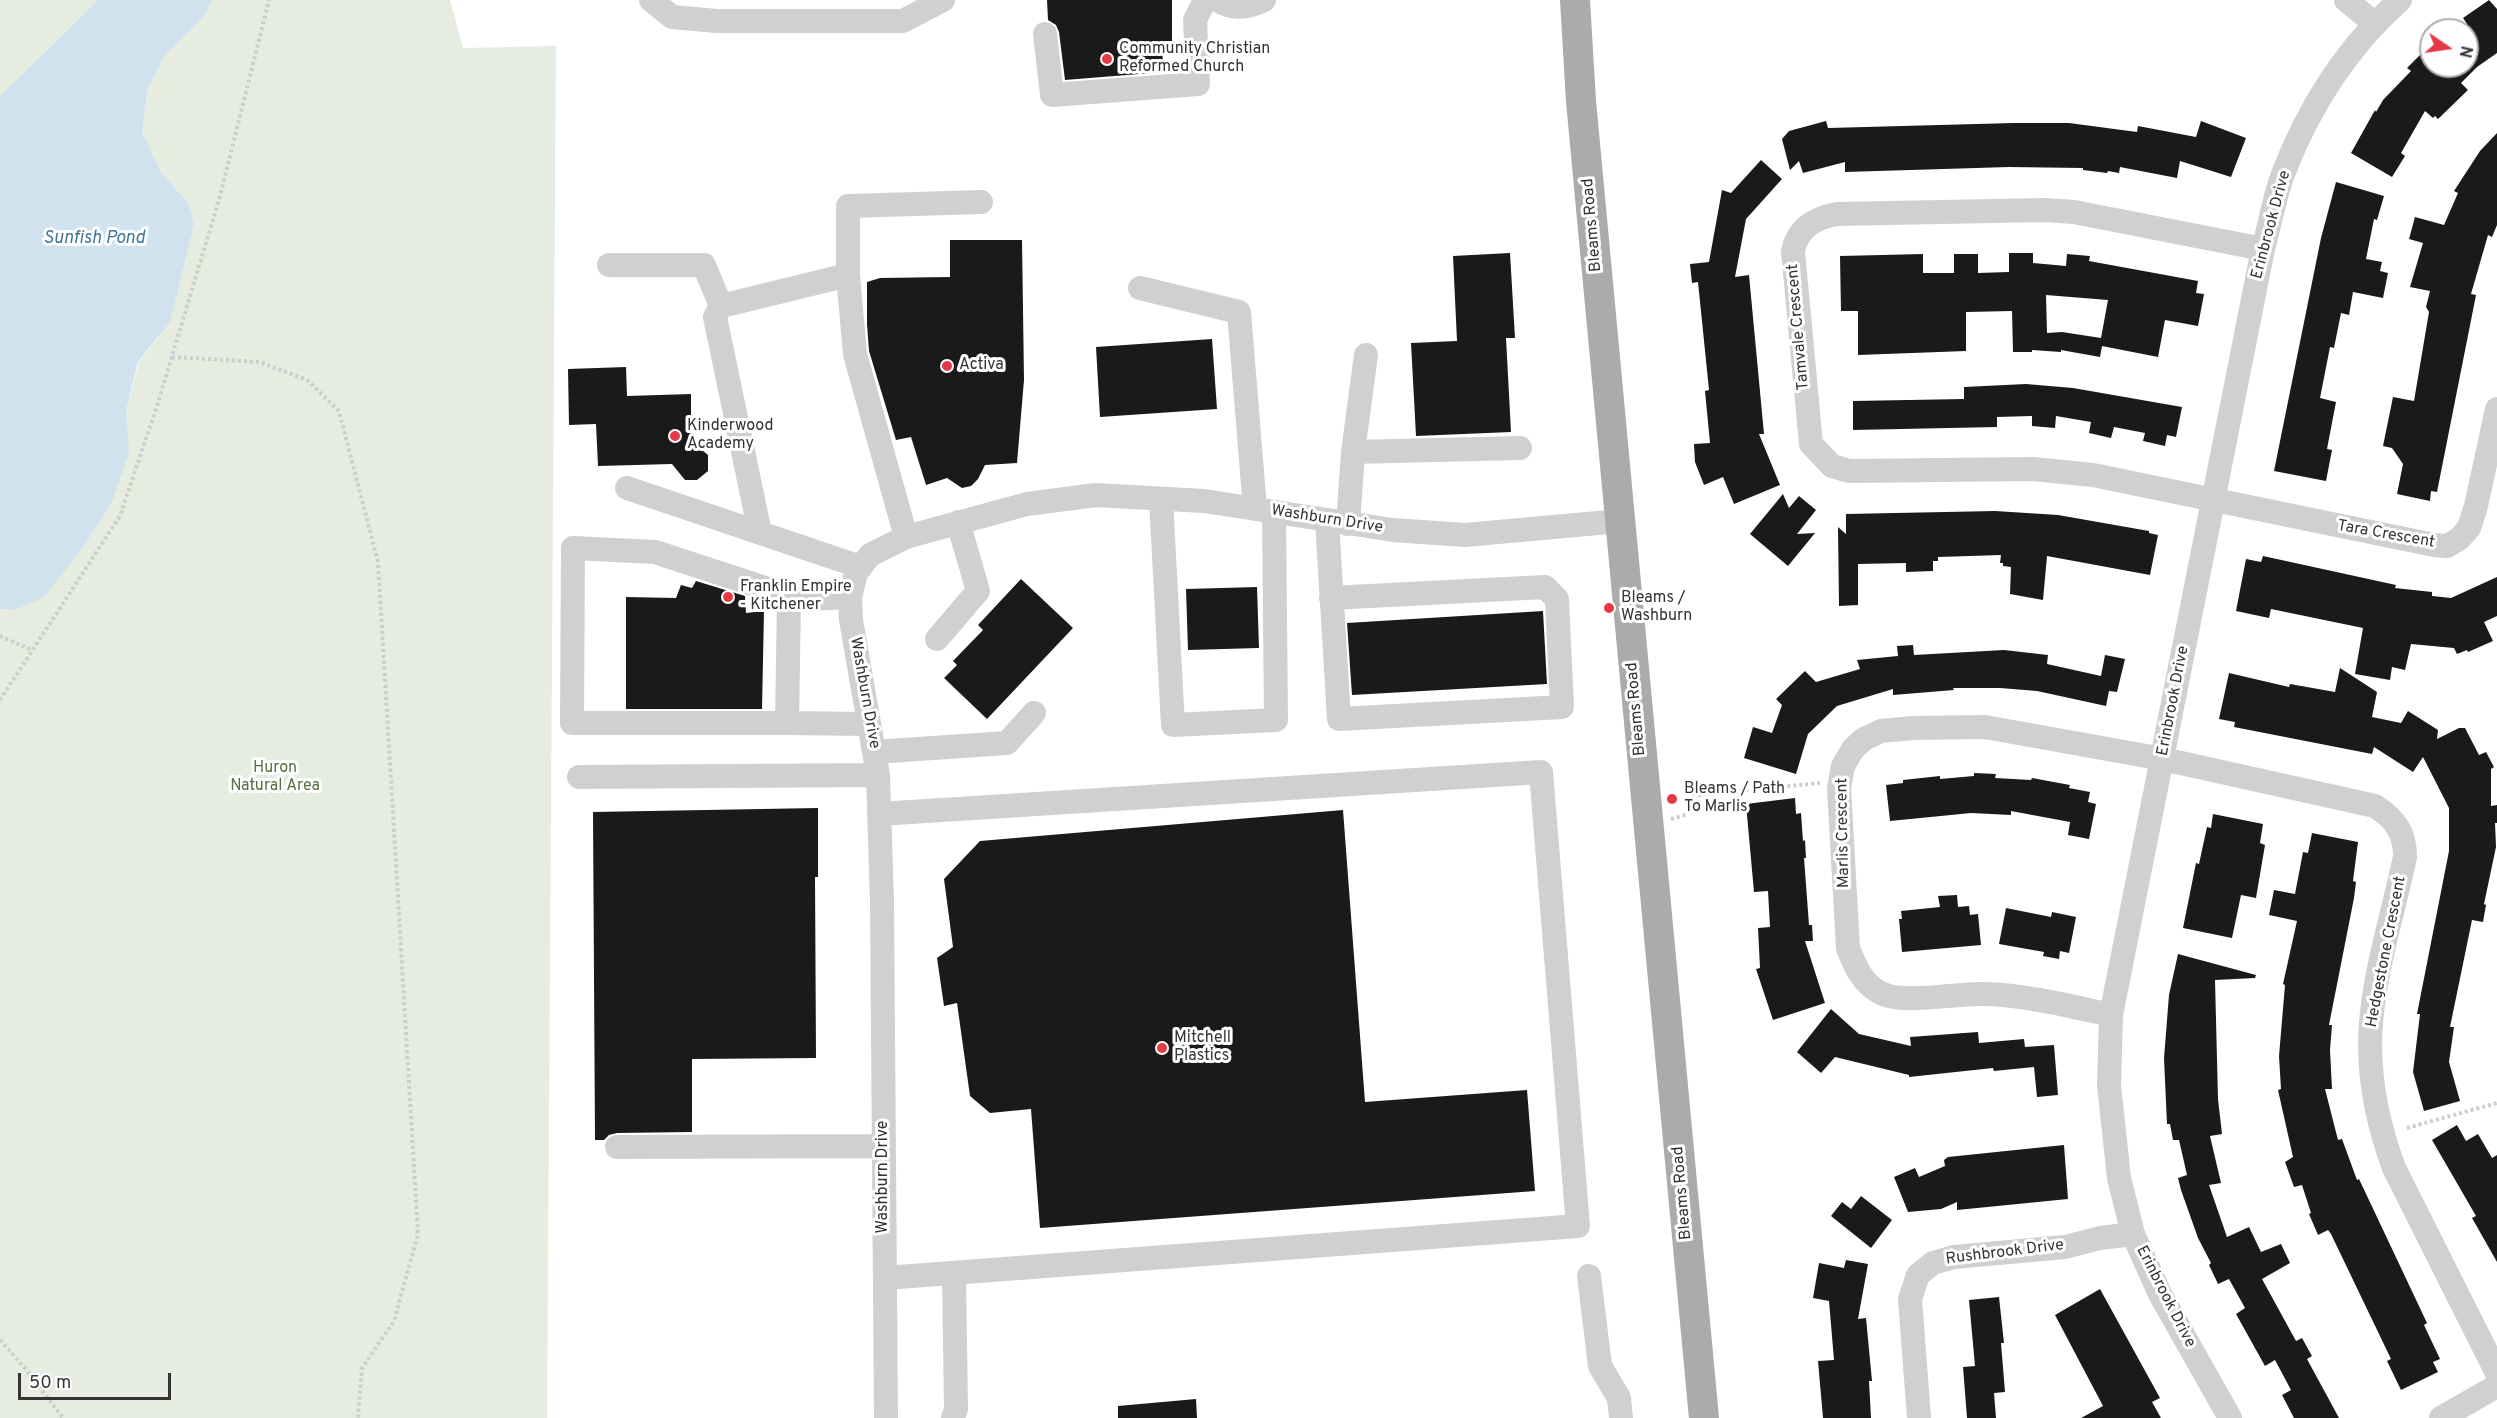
<!DOCTYPE html>
<html>
<head>
<meta charset="utf-8">
<style>
  body { margin:0 }
  #map { position:relative; width:2497px; height:1418px; overflow:hidden; background:#fff; font-family:Overpass,sans-serif }
  canvas { display:block }
  .north { position:absolute; left:2419px; top:18px; width:60px; height:60px; box-sizing:border-box; background:#fff; border:2px solid #adadad; border-radius:50%; rotate:103deg; font-size:16px; font-weight:700; line-height:24px; text-align:center; color:#333 }
  .north::after { content:''; display:block; margin:auto; width:21px; height:27px; background:#e63946; clip-path:polygon(50% 0,100% 100%,50% 72%,0 100%) }
  .scale { position:absolute; left:18px; top:1373px; width:153px; height:27px; box-sizing:border-box; border:3px solid #333; border-top:0; padding-left:8px; font-size:18px; line-height:21px; white-space:nowrap; color:#333; -webkit-text-stroke:4px #fff; paint-order:stroke }
</style>
</head>
<body>
<div id="map">
<canvas width="2497" height="1418"></canvas>
<div class="north">N</div>
<div class="scale">50 m</div>
</div>
<script>
const c = document.querySelector('canvas').getContext('2d');
c.lineJoin = 'round';
function paint(path, color) {
  c.fillStyle = color;
  c.fill(path, 'evenodd');
}
function trace(path, color, width, dash) {
  c.strokeStyle = color;
  c.lineWidth = width;
  c.lineCap = dash ? 'butt' : 'round';
  c.setLineDash(dash || []);
  c.stroke(path);
}
function label(font, color, halo, rows, align = 'center') {
  c.font = font + ' Overpass,sans-serif';
  c.lineWidth = 6;
  c.setLineDash([]);
  c.textBaseline = 'middle';
  c.strokeStyle = halo;
  c.fillStyle = color;
  for (const [text, x, y, turn = 0] of rows) {
    c.save();
    c.translate(x, y);
    c.rotate((+turn || 0) * Math.PI / 180);
    c.textAlign = isNaN(turn) ? turn : align;
    if (halo) c.strokeText(text, 0, 0);
    c.fillText(text, 0, 0);
    c.restore();
  }
}
const green = new Path2D(`
  M0,0H98L0,96Z
  M213,0H450L463,48L556,46L547,1418H0V609L15,610L127,430L126,411L139,362L159,337L188,203L161,172L142,132L147,91L165,55L202,18Z`);
const water = new Path2D(`
  M98,0H213L202,18L165,55L147,91L142,132L161,172L188,203L194,224L170,322L138,362L126,411L129,452L112,502L83,547L44,597L15,610L0,609V96Z`);
const building = new Path2D(`
  M1047,0H1172V41H1161L1164,72L1065,80L1059,32L1056,25L1048,20Z
  M2489,0L2497,9V53L2477,67L2461,83L2468,90L2438,119L2435,116L2433,118L2425,111L2401,153L2405,156L2392,177L2351,153L2375,110L2376,112L2383,100L2411,71L2407,68L2431,44V66H2467V24L2463,18Z
  M1826,121L1828,128L2014,123H2069L2137,132L2138,126L2196,137L2201,121L2246,138L2231,177L2180,161L2177,178L2120,167L2119,173L2108,171L2107,173L2083,170V168L2009,167L1845,172V162L1803,173L1799,161L1790,170L1782,139L1789,131Z
  M2497,133V225L2492,237L2488,235L2471,294L2476,295L2437,492L2431,491L2430,501L2397,494L2403,464L2392,448L2383,446L2393,397L2414,401L2429,312L2426,307L2430,291L2410,287L2423,243L2409,239L2415,217L2444,225L2458,193L2454,191L2480,151Z
  M1761,160L1782,179L1746,219L1735,277L1749,275L1764,434H1759L1780,485L1734,504L1723,477L1704,485L1695,462L1694,444L1710,443L1705,391L1709,390L1698,282L1692,283L1690,264L1709,262L1722,190L1731,193Z
  M2336,182L2384,196L2377,220L2374,219L2366,259L2382,262L2380,271L2388,273L2383,298L2353,292L2349,315L2341,313L2334,348L2330,347L2320,398L2336,402L2327,449L2332,450L2326,481L2274,471L2321,238Z
  M950,240H1022L1024,380L1017,463L985,465L978,479L971,486L962,488L947,478L926,485L911,437L896,440L869,351L867,324V282L880,278L950,277Z
  M1510,253L1515,338H1506L1511,432L1416,436L1411,343L1457,341L1453,256Z
  M2009,253H2033V263L2066,266L2067,254L2090,256L2089,261L2198,281L2196,293L2204,294L2198,326L2165,320L2158,357L2102,346L2100,357L2061,350V352L2032,350V352H2013L2012,311L1966,312V351L1858,355V311H1841L1840,256L1923,254V273H1954V254H1978V273L2009,272ZM2046,295L2108,300L2101,338L2062,332L2047,333Z
  M1212,339L1217,409L1100,417L1096,347Z
  M626,367L627,396L691,394V441L708,455V471L697,480H685L672,464L598,466L596,424L569,425L568,369Z
  M2026,384L2073,388L2182,407L2176,437L2167,435L2165,446L2143,441L2145,433L2114,427L2111,438L2089,433L2091,422L2056,416L2055,428L2032,426V416L1997,417V427L1853,430V401L1964,399V387Z
  M1783,494L1789,508L1799,496L1816,510L1797,534L1815,533L1788,566L1750,534Z
  M1995,511L2058,515L2149,531V533L2158,535L2150,575L2047,556L2043,600L2010,594L2011,567L2003,566V563H2000L2001,555L1938,557V561H1933V571L1906,572V563L1858,564V605L1839,606L1838,527L1846,534V514Z
  M2263,556L2396,585L2395,588L2432,592V596L2451,598L2497,577V616L2484,622L2493,641L2468,652L2467,650L2457,654L2454,648L2411,644L2405,670L2392,667L2390,680L2355,674L2363,628L2271,609L2269,618L2236,611L2246,559L2261,562Z
  M1021,579L1073,628L987,719L944,678L957,665L953,661L983,630L978,625Z
  M696,581L745,596L746,613L764,611L762,709H626V597L676,598L681,585L692,588Z
  M1257,587L1259,648L1188,650L1186,589Z
  M1543,611L1547,684L1352,695L1347,623Z
  M1913,645L1914,655L2004,650L2048,655L2047,664L2101,676L2105,655L2125,659L2117,692L2109,691L2106,706L2037,691L2000,688H1953L1954,690L1893,695V689L1837,706L1808,734L1796,774L1744,758L1753,727L1772,733L1782,705L1776,699L1805,671L1816,682L1860,669L1857,660L1898,656L1897,646Z
  M2340,668L2377,692L2372,717L2401,723L2408,711L2438,730L2437,739L2459,728H2465L2479,755L2486,752L2494,767L2491,769V806L2497,805V823H2495L2496,847L2484,904L2486,905L2483,922L2472,920L2450,1027H2454L2449,1062L2460,1101L2424,1111L2413,1072L2420,1014H2417L2449,851V808L2423,757L2413,772L2374,747L2372,754L2234,727L2235,722L2219,719L2229,673L2289,687L2290,684L2335,692Z
  M1974,773L1996,774L1995,778L2031,780L2032,778L2070,785L2069,788L2090,792L2088,802L2096,804L2089,839L2068,835L2070,822L2011,811V815L1971,813L1890,821L1886,785L1903,783V780L1940,776V779L1974,776Z
  M1795,798L1796,814L1801,813L1803,841L1805,840L1806,858H1804L1809,925H1812L1813,941H1805L1825,1003L1773,1020L1756,969L1760,968L1758,928L1770,927L1768,891L1754,892L1746,804Z
  M818,808V877H815L816,1058L692,1059V1132L617,1133L609,1135L604,1140H595L593,812Z
  M1343,810L1365,1102L1527,1090L1535,1191L1040,1228L1031,1109L990,1113L970,1096L957,1003L944,1006L937,958L953,947L944,879L980,841Z
  M2213,814L2263,824L2260,843L2265,845L2256,898L2241,895L2232,938L2183,928L2196,863L2199,864L2207,827L2211,828Z
  M2312,833L2358,842L2353,881L2356,882L2354,898L2329,1025H2332L2330,1050L2332,1089H2325L2338,1140L2342,1139L2357,1180L2359,1179L2427,1323L2424,1325L2440,1359L2433,1362L2438,1372L2401,1390L2387,1361L2391,1359L2331,1234L2328,1230L2318,1235L2309,1214L2311,1213L2302,1185L2294,1187L2285,1162L2293,1157L2278,1090L2281,1089L2279,1056L2285,985L2283,984L2297,921L2269,915L2274,890L2295,894L2303,852L2308,853Z
  M1957,895L1958,907L1969,906L1970,915L1978,914L1981,945L1902,952L1899,919H1902L1901,911L1940,907L1938,896Z
  M2006,908L2051,917L2052,912L2076,917L2069,953L2060,951L2059,959L2043,956L2044,952L1999,944Z
  M2178,954L2256,975L2255,978L2215,980L2218,1099L2222,1134L2210,1136L2221,1183L2209,1185L2227,1237L2249,1227L2261,1252L2281,1244L2290,1263L2262,1279L2296,1341L2302,1338L2312,1356L2307,1359L2339,1418H2294L2282,1395L2291,1390L2275,1360L2265,1366L2236,1314L2245,1308L2229,1279L2218,1284L2209,1265L2211,1263L2198,1238L2181,1190L2178,1178L2187,1175L2179,1140H2173L2170,1124H2167L2164,1058L2169,995Z
  M1831,1009L1859,1034L1911,1046L1910,1037L1978,1032L1979,1043L2024,1039L2025,1047L2054,1045L2058,1095L2037,1097L2034,1067L1994,1071L1993,1068L1909,1077V1075L1835,1057L1821,1073L1797,1052Z
  M2457,1125L2466,1141L2478,1134L2492,1158L2497,1155V1262L2472,1218L2476,1216L2432,1140Z
  M2064,1145L2068,1199L1957,1210V1202L1941,1209L1908,1212L1894,1177L1915,1168L1919,1177L1945,1166L1944,1160L1948,1157Z
  M1861,1196L1892,1220L1871,1248L1831,1216L1842,1202L1851,1209Z
  M1846,1260L1868,1264L1858,1319L1866,1318L1872,1381H1869L1871,1418H1823L1818,1361L1834,1360L1829,1301L1813,1298L1819,1263L1844,1268Z
  M2100,1289L2160,1398L2152,1402L2161,1418H2081L2103,1406L2055,1315Z
  M1999,1297L2004,1343H2001L2005,1392L1994,1393L1996,1418H1967L1963,1367L1975,1366L1969,1300Z
  M1196,1399L1197,1418H1118V1406Z`);
const path = new Path2D(`
  M172,357L260,362L307,380L339,411L378,562L418,1234L394,1321L362,1368L358,1418
  M0,636L32,650
  M0,700L120,516L158,403L220,196L269,0
  M1671,819L1688,814L1692,796L1820,783
  M2407,1128L2497,1103
  M0,1340L25,1368L63,1418`);
const minor = new Path2D(`
  M651,0L672,17L717,21H903L943,0
  M1217,0C1233,10 1248,8 1264,0
  M2346,0L2374,23
  M1045,34L1052,95L1198,84L1195,20L1205,0
  M2263,249L2074,212L2045,210L1837,214C1815,218 1798,227 1793,251L1811,444L1832,466L1849,471L2033,469L2093,475L2434,545L2447,546L2459,539L2469,528L2476,506L2497,409
  M609,265H704L721,306
  M1140,288L1239,312L1255,509
  M1353,452L1520,448
  M627,488L861,567
  M1161,499L1173,725L1276,720L1274,512
  M1327,520L1339,719L1562,707L1557,599L1545,587L1331,598
  M1348,524L1353,452L1366,355
  M760,533L715,317L721,306L848,275
  M906,537L855,354L848,275V206L981,202
  M850,597L789,600L787,723L869,724
  M937,639L978,591L958,522
  M787,723H572L573,548L655,552L768,589L789,600
  M874,752L1007,743L1034,713
  M579,777L878,775
  M879,814L1541,772L1578,1226L885,1278
  M2111,1015C2070,1006 2026,995 1984,994C1957,993 1906,1004 1883,994C1864,986 1855,967 1848,948L1839,788L1843,766L1853,749L1864,739L1881,731L1913,728L1985,727L2163,759L2375,806C2395,819 2405,832 2405,857C2394,910 2375,969 2371,1023C2367,1072 2377,1122 2394,1168L2497,1373
  M617,1147L884,1146
  M1589,1276L1600,1366L1619,1398L1621,1418
  M886,1418L882,902L878,775L851,620L850,597L856,573L870,555L906,537L1027,504L1096,495L1204,501L1393,530L1465,535L1620,521
  M953,1418L956,1409L954,1274
  M1919,1418L1910,1299L1918,1275L1933,1263L1954,1257L2065,1247L2100,1238L2133,1234
  M2230,1418L2160,1294L2133,1234L2119,1178L2109,1085L2111,1015L2263,249C2270,224 2274,198 2283,174C2308,109 2347,47 2400,0
  M2441,1418L2497,1386`);
const major = new Path2D(`
  M1575,0L1581,101L1704,1418`);
const markers = [
  [1107,59,6,"#e63946"],
  [947,366,6,"#e63946"],
  [675,436,6,"#e63946"],
  [728,597,6,"#e63946"],
  [1609,608,6,"#e63946"],
  [1672,799,6,"#e63946"],
  [1162,1048,6,"#e63946"]
];
const poiNames = [
  ["Community Christian",1119,50],
  ["Reformed Church",1119,68],
  ["Activa",959,366],
  ["Kinderwood",687,427],
  ["Academy",687,445],
  ["Franklin Empire",740,588],
  ["- Kitchener",740,606],
  ["Bleams /",1621,599],
  ["Washburn",1621,617],
  ["Bleams / Path",1684,790],
  ["To Marlis",1684,808],
  ["Mitchell",1174,1039],
  ["Plastics",1174,1057]
];
const streetNames = [
  ["Bleams Road",1593,225,-95],
  ["Erinbrook Drive",2272,225,-75],
  ["Tamvale Crescent",1799,327,-95],
  ["Washburn Drive",1327,520,9],
  ["Tara Crescent",2386,535,10],
  ["Washburn Drive",864,693,80],
  ["Erinbrook Drive",2174,701,-79],
  ["Bleams Road",1637,709,-95],
  ["Marlis Crescent",1844,833,-91],
  ["Hedgestone Crescent",2387,952,-79],
  ["Washburn Drive",884,1177,-90],
  ["Bleams Road",1683,1193,-95],
  ["Rushbrook Drive",2005,1253,-7],
  ["Erinbrook Drive",2165,1297,63]
];
const parkNames = [
  ["Huron",275,769],
  ["Natural Area",275,787]
];
const waterNames = [
  ["Sunfish Pond",94,239]
];
paint(green, '#e6ecdf');
paint(water, '#cfe2ee');
paint(building, '#1a1a1a');
trace(path, '#cdcdcd', 4, [3, 3]);
trace(minor, '#d0d0d0', 24);
trace(major, '#ababab', 30);
for (const [x, y, r, color] of markers) {
  const dot = new Path2D();
  dot.arc(x, y, r, 0, 2 * Math.PI);
  c.fillStyle = color;
  c.fill(dot);
  trace(dot, '#fff', 2);
}
label('16px', '#333', '#fff', poiNames, 'left');
label('16px', '#333', '#fff', streetNames);
label('16px', '#56703f', '#fff', parkNames);
label('italic 18px', '#3f7597', '#fff', waterNames);
</script>
</body>
</html>
